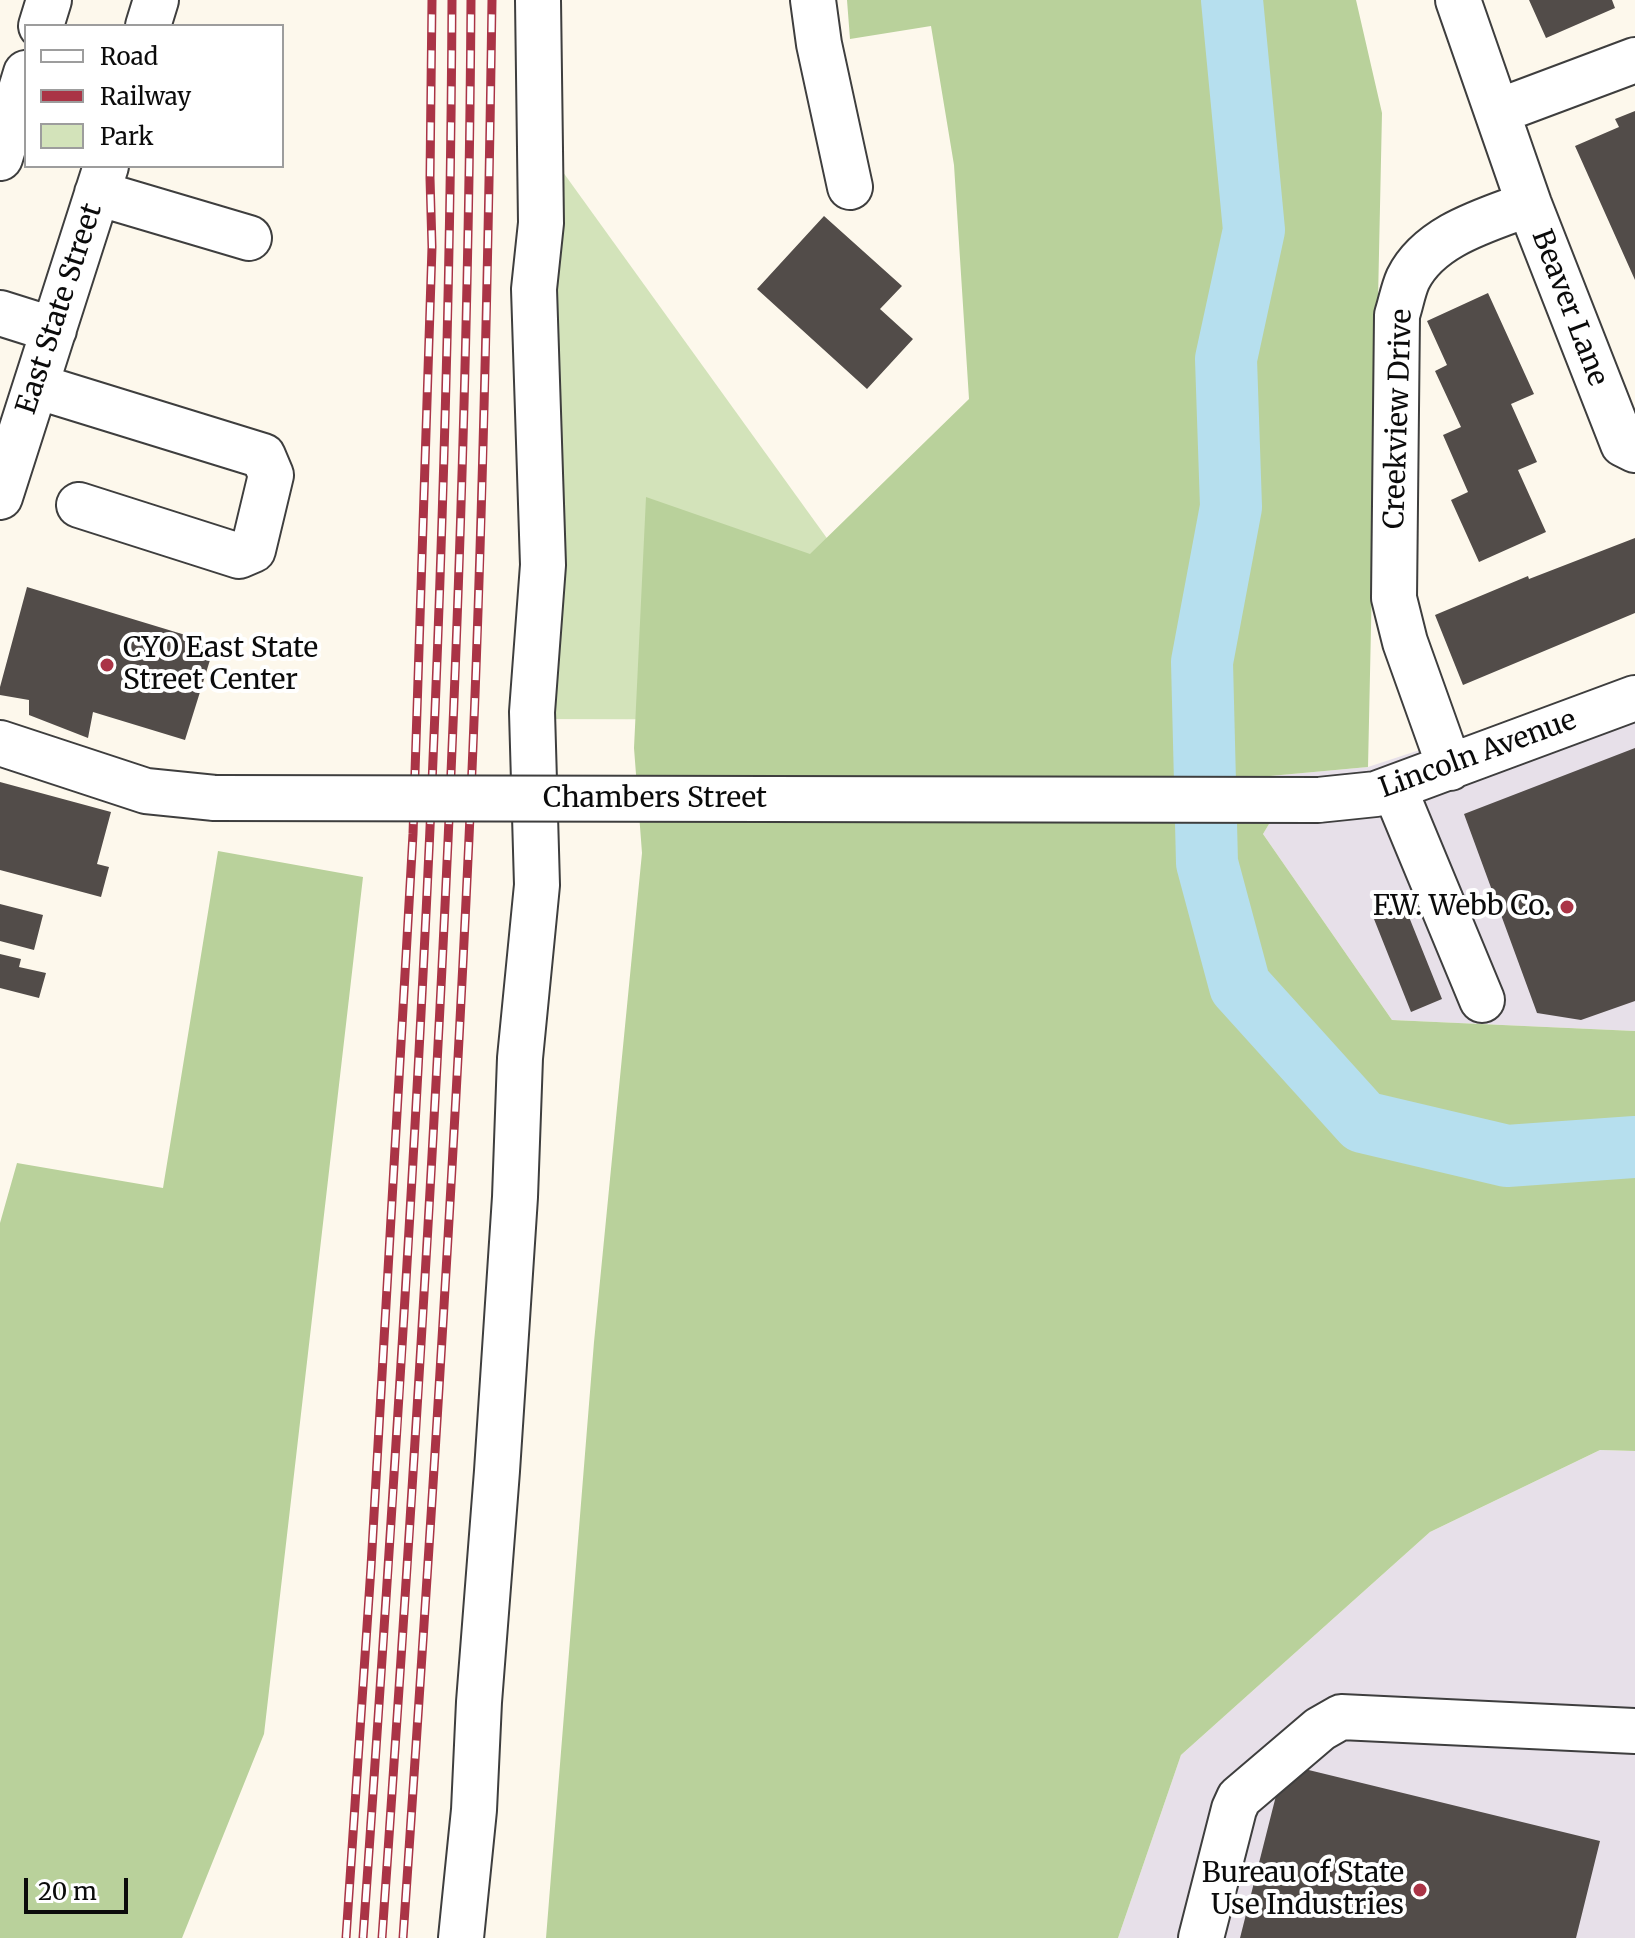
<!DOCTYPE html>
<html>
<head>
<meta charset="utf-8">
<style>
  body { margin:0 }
  #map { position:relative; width:1635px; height:1938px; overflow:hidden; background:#fdf8ec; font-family:Merriweather,serif }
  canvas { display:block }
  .legend { position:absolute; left:24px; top:24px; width:260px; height:144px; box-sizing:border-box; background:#fff; border:2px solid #9d9d9d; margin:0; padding:10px 14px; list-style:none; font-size:24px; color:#0b0b0b }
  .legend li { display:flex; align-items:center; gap:16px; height:40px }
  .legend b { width:40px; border:2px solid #9d9d9d }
  .scale { position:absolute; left:24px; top:1878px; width:104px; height:36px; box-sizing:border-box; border:4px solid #0b0b0b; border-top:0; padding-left:10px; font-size:24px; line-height:28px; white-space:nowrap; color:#0b0b0b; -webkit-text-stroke:6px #fff; paint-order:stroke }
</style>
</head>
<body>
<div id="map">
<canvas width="1635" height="1938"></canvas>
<ul class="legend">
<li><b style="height:10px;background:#fff"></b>Road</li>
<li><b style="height:10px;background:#aa3446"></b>Railway</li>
<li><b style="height:22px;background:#d3e3ba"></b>Park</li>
</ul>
<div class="scale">20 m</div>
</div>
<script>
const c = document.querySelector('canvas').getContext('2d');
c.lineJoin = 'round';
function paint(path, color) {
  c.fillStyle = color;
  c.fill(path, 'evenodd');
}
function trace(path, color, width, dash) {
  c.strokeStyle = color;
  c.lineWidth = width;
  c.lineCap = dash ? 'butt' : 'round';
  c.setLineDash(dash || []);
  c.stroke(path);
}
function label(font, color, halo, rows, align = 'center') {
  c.font = font + ' Merriweather,serif';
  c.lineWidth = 8;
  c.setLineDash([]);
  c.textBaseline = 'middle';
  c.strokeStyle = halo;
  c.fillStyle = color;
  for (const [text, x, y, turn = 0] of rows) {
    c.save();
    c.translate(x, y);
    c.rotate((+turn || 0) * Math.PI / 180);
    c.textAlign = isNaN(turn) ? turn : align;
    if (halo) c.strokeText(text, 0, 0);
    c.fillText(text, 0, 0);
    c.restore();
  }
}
const industrial = new Path2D(`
  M1635,679V1031L1392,1020L1263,834L1278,809L1269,776L1368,767Z
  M1600,1450L1635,1451V1938H1118L1181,1755L1430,1532Z`);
const green = new Path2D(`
  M542,143L958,720L520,719Z`);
const forest = new Path2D(`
  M847,0H1356L1382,113L1368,767L1270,776L1278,809L1263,834L1392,1020L1635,1031V1451L1600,1450L1430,1532L1181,1755L1118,1938H546L594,1342L642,853L634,748L646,497L810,554L969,399L954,165L931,26L850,39Z
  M218,851L363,877L264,1734L182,1938H0V1223L17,1163L163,1188Z`);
const river = new Path2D(`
  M1232,0L1254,230L1226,359L1231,507L1202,662L1207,863L1240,986L1363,1122L1507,1156L1635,1147`);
const building = new Path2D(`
  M1529,0H1612L1615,8L1546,38Z
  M1635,111V280L1575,146L1619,127L1615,119Z
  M824,216L902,286L880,309L913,339L867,389L757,289Z
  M1488,293L1534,394L1511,404L1537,462L1518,470L1546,532L1479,562L1451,500L1468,492L1443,435L1461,427L1435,371L1447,365L1427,321Z
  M1635,538V613L1463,685L1435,615L1528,576L1529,579Z
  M27,587L215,644L185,740L93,712L88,738L29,715V700L0,695V687Z
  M1635,748V1001L1581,1020L1537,1013L1464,814Z
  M0,782L111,812L97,864L109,867L101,897L0,870Z
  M1403,902L1442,999L1411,1012L1372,914Z
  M0,904L43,915L34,950L0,941Z
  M0,954L21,959L19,967L46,973L39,998L0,988Z
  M1284,1764L1600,1841L1576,1938H1240Z`);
const minor = new Path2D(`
  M813,0L819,44L850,187
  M1458,0L1529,204L1623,444L1635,450
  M41,26L49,0
  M148,26L156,0
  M1499,111L1635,60
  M0,158L26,73
  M97,193L249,238
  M0,313L54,330
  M36,386L263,456L271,475L253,550L239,556L79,505
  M0,497L106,166
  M0,743L146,791L215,798
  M1450,768L1405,642L1394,598L1397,315C1401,303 1403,290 1408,279C1430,235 1487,220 1529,204
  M1394,788L1482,1000
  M1318,800L1376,794L1635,698
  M461,1938L474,1810L479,1702L497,1471L515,1197L520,1058L537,885L532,712L543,565L534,289L541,223L538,0
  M1201,1938L1234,1809L1239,1798L1320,1729L1341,1717L1635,1731`);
const rail = new Path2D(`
  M346,1938L371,1567L413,834L432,247L430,178L432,0
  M363,1938C408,1293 449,647 452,0
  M382,1938C427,1293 467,647 471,0
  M403,1938C428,1572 452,1205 469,838C482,559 488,279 492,0`);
const minorBridge = new Path2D(`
  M215,798L1318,800`);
const markers = [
  [107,665,8,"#aa3446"],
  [1567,907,8,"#aa3446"],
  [1420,1890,8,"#aa3446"]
];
const streetNames = [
  ["Beaver Lane",1569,308,69],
  ["East State Street",60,309,-72],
  ["Creekview Drive",1399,419,-88],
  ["Lincoln Avenue",1478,755,-20],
  ["Chambers Street",655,799]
];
const poiNames = [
  ["CYO East State",123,649,"left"],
  ["Street Center",123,681,"left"],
  ["F.W. Webb Co.",1551,907],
  ["Bureau of State",1404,1874],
  ["Use Industries",1404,1906]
];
paint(industrial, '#e7e0e9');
paint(green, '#d3e3ba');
paint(forest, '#b9d19b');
trace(river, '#b6dfee', 62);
paint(building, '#524c49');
trace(minor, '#3e3e3e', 48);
trace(minor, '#fff', 44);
trace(rail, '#aa3446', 9);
trace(rail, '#fff', 6, [18]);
trace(minorBridge, '#3e3e3e', 48, []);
trace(minorBridge, '#fff', 44);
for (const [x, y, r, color] of markers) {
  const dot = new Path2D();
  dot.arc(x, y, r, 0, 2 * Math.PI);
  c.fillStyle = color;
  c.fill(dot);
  trace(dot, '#fff', 3);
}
label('28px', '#0b0b0b', '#fff', streetNames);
label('28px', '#0b0b0b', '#fff', poiNames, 'right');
</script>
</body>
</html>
